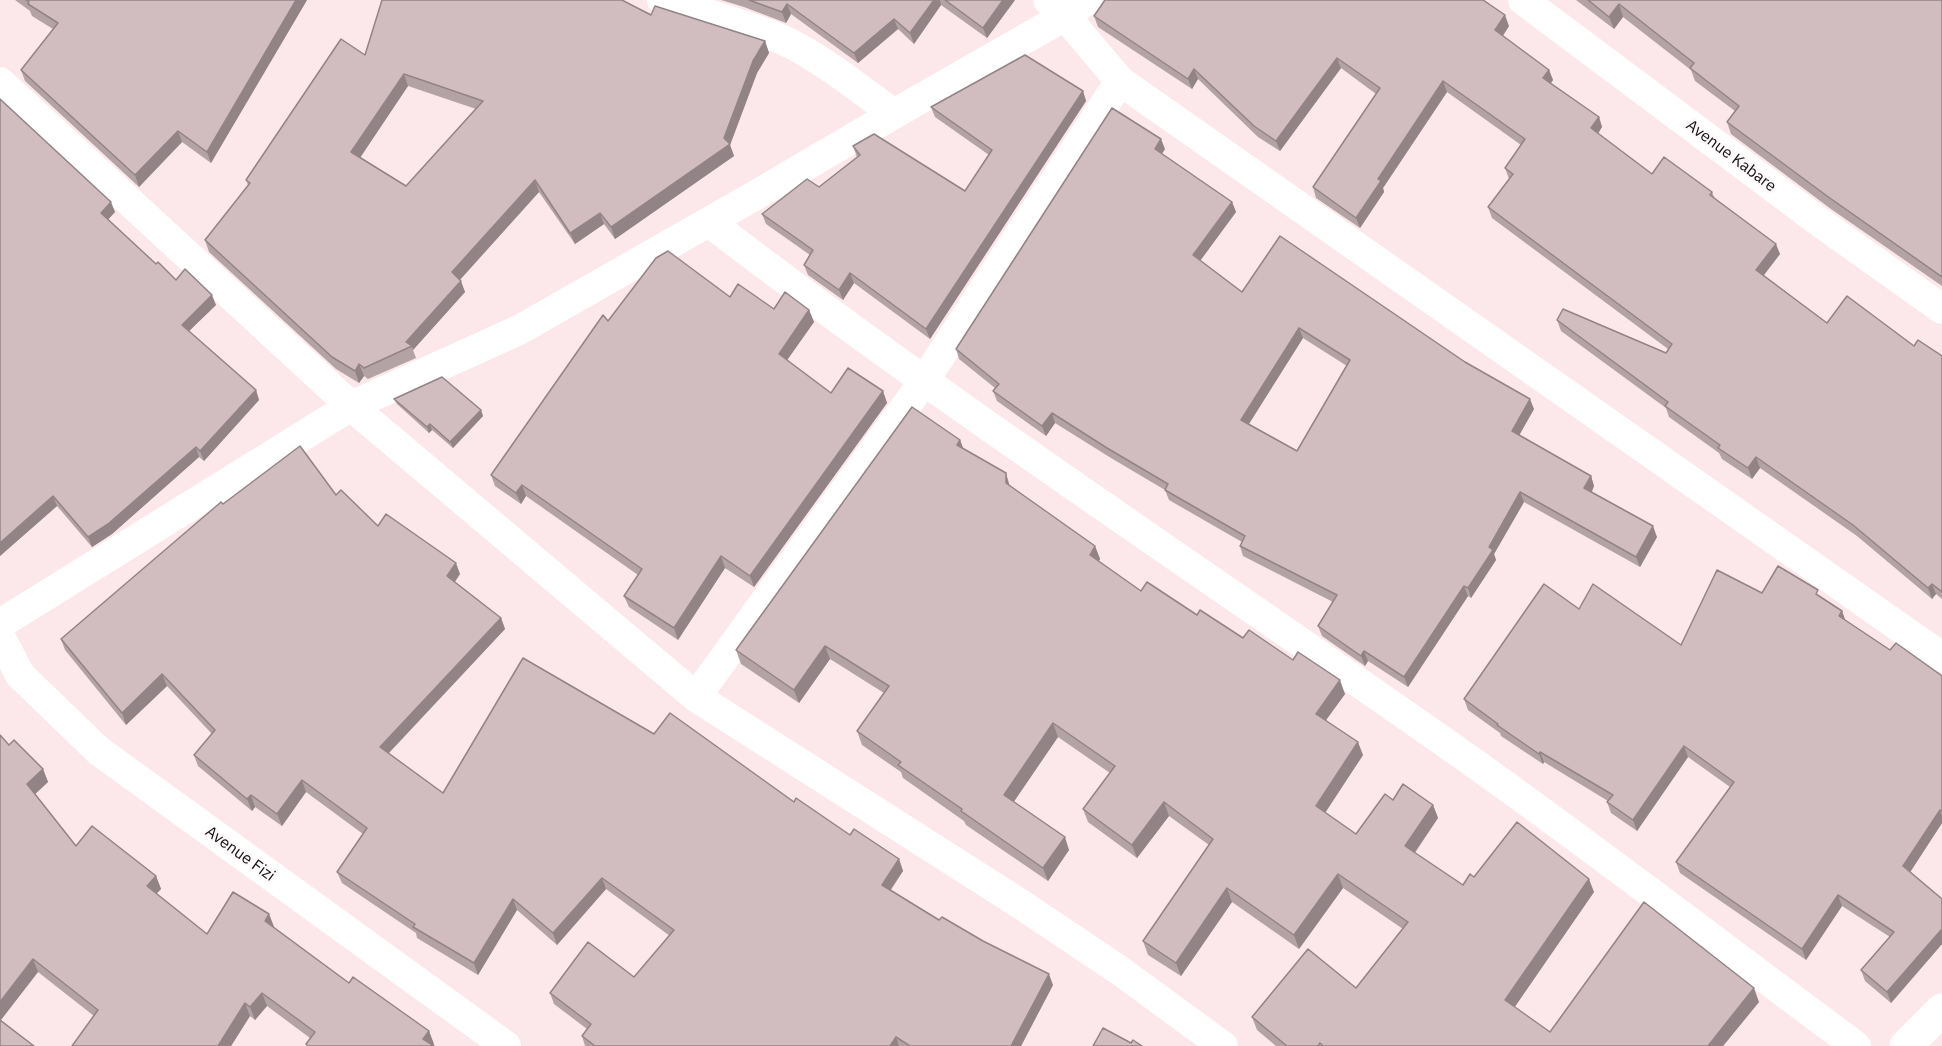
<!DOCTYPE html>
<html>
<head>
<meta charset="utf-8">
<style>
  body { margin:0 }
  canvas { display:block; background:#fce7ea }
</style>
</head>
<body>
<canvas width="1942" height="1046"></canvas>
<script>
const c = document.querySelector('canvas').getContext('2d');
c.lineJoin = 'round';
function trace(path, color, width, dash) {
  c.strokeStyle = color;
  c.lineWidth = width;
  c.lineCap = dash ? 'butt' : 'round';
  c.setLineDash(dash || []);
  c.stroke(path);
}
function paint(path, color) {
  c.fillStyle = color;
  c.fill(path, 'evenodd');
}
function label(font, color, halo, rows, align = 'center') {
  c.font = font + ' "IBM Plex Sans",sans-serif';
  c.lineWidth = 5;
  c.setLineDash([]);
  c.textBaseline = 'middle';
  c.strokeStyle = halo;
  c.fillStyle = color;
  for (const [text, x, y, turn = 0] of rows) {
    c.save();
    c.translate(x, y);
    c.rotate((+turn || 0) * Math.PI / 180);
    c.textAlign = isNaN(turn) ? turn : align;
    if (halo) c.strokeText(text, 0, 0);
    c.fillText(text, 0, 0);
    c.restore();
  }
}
const street = new Path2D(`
  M662,0C703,13 744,23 783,40C820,57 861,90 894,114
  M1048,0L1065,16L1120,81L1942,657
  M1523,0L1821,223L1942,309
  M0,82L351,406L696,697L1022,905L1119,970L1223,1046
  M709,222C957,412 1219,583 1474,763C1603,855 1729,952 1856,1046
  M0,624L351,406L519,330L756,195L894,114L1065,16L1087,0
  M0,636L20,675L99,751L506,1046
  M696,697L924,381L1120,81`);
const highway = new Path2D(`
  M1906,1046L1942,1010`);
const wall = new Path2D(`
  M15,0H307L211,163L182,142L139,187L25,81L21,70L53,29L32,16L30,11Z
  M721,0H1015L987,38L941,5L914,44L898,29L858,63L791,14L786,23L744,7Z
  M1576,0H1942V286L1831,209L1731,134L1727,122L1735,111L1695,81L1691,70L1623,17L1614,29Z
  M651,15L765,41L769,53L757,73L730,145L734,156L615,239L604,224L575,244L539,192L460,280L465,292L413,350L416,358L368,379L364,376L359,383L336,369L209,252L205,240L248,185L246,180L365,55ZM408,86L476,109L406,186L360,157Z
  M1094,16L1509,26L1503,36L1549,70L1553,80L1551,83L1599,117L1602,127L1598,134L1652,174L1712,192L1715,199L1780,254L1764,275L1827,323L1914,346L1942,356V599L1936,594L1932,599L1857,536L1760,468L1752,479L1722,459L1719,453L1669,417L1666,408L1561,331L1557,320L1666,353L1668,349L1492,218L1488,207L1509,179L1505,168L1521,145L1447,92L1383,188L1384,192L1360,228L1316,198L1313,187L1376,94L1341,68L1280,151L1258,137L1198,79L1192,89L1098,27Z
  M1083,91L1086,101L930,339L854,283L843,300L808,275L804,265L810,255L766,224L762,214L819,187L857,157L853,146L965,191L989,155L935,117L931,107Z
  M0,99L115,212L108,219L156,264L176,280L216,305L189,331L256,390L259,400L204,461L199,457L112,534L92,547L57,506L0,556Z
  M1165,149L1162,154L1232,202L1236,212L1200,261L1242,292L1534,409L1519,435L1591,476L1594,486L1592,492L1657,537L1640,567L1524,502L1494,554L1496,560L1471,598L1468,596L1408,687L1368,661L1365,666L1322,636L1318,626L1333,602L1243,556L1240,546L1242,542L1169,500L1165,490L1111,458L1055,423L1046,436L997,401L993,391L995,388L959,359L956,349ZM1303,338L1347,366L1297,451L1249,424Z
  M730,297L774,309L809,310L814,322L787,360L831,393L883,391L887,403L754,587L725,568L678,640L629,607L624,596L638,575L526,496L521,504L495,486L491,475L608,321Z
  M394,399L481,410L483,416L453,448L432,430L429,433L397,404Z
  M960,440L963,448L1010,487L1095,546L1100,559L1099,561L1141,591L1197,615L1243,638L1293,660L1345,694L1326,720L1363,755L1325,813L1356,834L1393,800L1433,805L1438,818L1415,853L1463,885L1474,877L1594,892L1514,1007L1550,1032L1759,1002L1723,1046H1276L1257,1030L1252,1017L1356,988L1403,929L1343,888L1299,949L1232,902L1181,976L1148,955L1143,941L1209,845L1169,816L1137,858L1088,822L1083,809L1110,773L1058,737L1013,802L1069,850L1048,881L966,825L964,821L903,778L901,772L862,745L857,731L884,693L830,659L799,703L741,664L736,650Z
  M336,495L378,526L460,574L455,582L501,618L505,629L389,753L443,793L654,734L794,802L850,835L899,859L903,871L891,890L939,920L1053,985L1021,1046H585L582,1036L587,1029L554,1004L550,993L634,977L670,936L606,889L557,945L517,910L478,975L417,938L416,933L342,883L337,872L363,834L306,792L282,826L255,807L252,811L198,766L194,755L212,734L167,686L126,725L65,650L61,639L223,504Z
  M1762,593L1821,597L1842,611L1845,620L1890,650L1942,676V823L1910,872L1942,899V944L1891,1003L1865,981L1861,970L1890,937L1842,906L1806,960L1680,873L1676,862L1730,787L1688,757L1637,831L1611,813L1607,802L1608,801L1544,762L1543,764L1501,736L1500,733L1468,710L1464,699L1579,609L1681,645Z
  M0,735L9,745L14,740L43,769L48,782L35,794L76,846L92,826L156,876L161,889L156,894L207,934L233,892L269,914L274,927L349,983L353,977L429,1031L434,1046H307L306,1044L310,1038L267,1006L255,1020L250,1016L231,1046H72L94,1016L38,972L1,1020L34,1046H0Z`);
const shadedWall = new Path2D(`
  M296,0H307L211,163L207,152Z
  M934,0H940L941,5L914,44L910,33Z
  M1003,0H1015L987,38L983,28Z
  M787,4L791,14L786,23L782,12Z
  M1619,4L1623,17L1614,29L1609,17Z
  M1505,15L1509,26L1499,41L1495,30Z
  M894,19L898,29L858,63L854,53Z
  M765,41L769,53L757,73L730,145L734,156L615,239L611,227L724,138L753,61Z
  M1337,58L1341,68L1280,151L1276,141Z
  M1194,69L1198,79L1192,89L1188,79Z
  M1549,70L1553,80L1547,88L1543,78Z
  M404,74L408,86L356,164L351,152Z
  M1443,81L1447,92L1383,188L1384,192L1360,228L1356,218L1378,179Z
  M1083,91L1086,101L930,339L926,329Z
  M1599,117L1602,127L1594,139L1591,128Z
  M178,131L182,142L139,187L135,175Z
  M1161,139L1165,149L1158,159L1155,149Z
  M535,180L539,192L456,284L452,272Z
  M111,202L115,212L105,223L101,213Z
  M1232,202L1236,212L1197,265L1193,255Z
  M600,213L604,224L575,244L570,233Z
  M1776,244L1780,254L1760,280L1756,270Z
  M850,273L854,283L843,300L839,290Z
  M461,281L465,292L413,350L412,346L406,342Z
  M212,295L216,305L185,335L182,325Z
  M809,310L814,322L783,366L779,354Z
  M1299,328L1303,338L1245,430L1241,420Z
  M359,364L364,376L359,383L355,371Z
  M256,390L259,400L204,461L200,451Z
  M883,391L887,403L754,587L750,576Z
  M1530,399L1534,409L1516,441L1512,431Z
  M481,410L483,416L453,448L450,442Z
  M1052,413L1055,423L1046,436L1042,426Z
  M430,424L432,430L429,433L427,427Z
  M960,440L965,453L957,445Z
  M196,447L199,457L112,534L92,547L88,537Z
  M1756,457L1760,468L1752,479L1748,468Z
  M1006,473L1010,487L1006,483Z
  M1591,476L1594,486L1588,498L1584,488Z
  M522,485L526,496L521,504L516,493Z
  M1520,492L1524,502L1494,554L1496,560L1471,598L1468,588L1489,547Z
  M53,496L57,506L0,556V543Z
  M1653,526L1657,537L1640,567L1636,557Z
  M1095,546L1100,559L1094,568L1090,555Z
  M721,556L725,568L678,640L674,628Z
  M456,563L460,574L451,587L447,576Z
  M1932,584L1936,594L1932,599L1928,588Z
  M1464,586L1468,596L1408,687L1404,677Z
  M1842,611L1846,622L1839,616Z
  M501,618L505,629L384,758L380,747Z
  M825,646L830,659L799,703L794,690Z
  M1364,651L1368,661L1365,666L1361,656Z
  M162,674L167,686L126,725L122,713Z
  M1340,680L1345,694L1321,727L1316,714Z
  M1053,723L1058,737L1009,809L1004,795Z
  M1358,742L1363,755L1321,819L1316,806Z
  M1684,746L1688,757L1637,831L1633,820Z
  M1540,752L1544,762L1543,764L1539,754Z
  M43,769L48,782L32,797L27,784Z
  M302,780L306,792L282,826L277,814Z
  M251,795L255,807L252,811L247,799Z
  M1164,802L1169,816L1137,858L1132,845Z
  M1433,805L1438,818L1410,859L1405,846Z
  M1940,810L1942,816V823L1907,877L1903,866Z
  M1065,837L1069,850L1048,881L1043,868Z
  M899,859L903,871L886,896L882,885Z
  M1338,874L1343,888L1299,949L1294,935Z
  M156,876L161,889L151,899L147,886Z
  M602,878L606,889L557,945L553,933Z
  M1589,879L1594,892L1510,1014L1505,1000Z
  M1227,888L1232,902L1181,976L1176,963Z
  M1838,895L1842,906L1806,960L1802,949Z
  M513,899L517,910L478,975L474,963Z
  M269,914L274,927L265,921Z
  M1942,929V944L1891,1003L1887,992Z
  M33,959L38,972L0,1021V1002Z
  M1049,974L1053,985L1021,1046H1011Z
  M1754,988L1759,1002L1723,1046H1708Z
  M262,993L267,1006L255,1020L250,1007Z
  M245,1003L250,1016L231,1046H218Z
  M429,1031L434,1044L432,1046L423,1039Z
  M896,1037L899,1046H890Z`);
const building = new Path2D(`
  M26,0H296L207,152L178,131L135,175L21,70L58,23L28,4L29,2Z
  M382,0H622L651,15L655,6L765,41L753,61L724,138L730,144L611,227L600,213L570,233L535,180L452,272L461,281L406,342L412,346L364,368L359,364L355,371L332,357L205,240L250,183L246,180L341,39L365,55ZM404,74L483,101L406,186L351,152Z
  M749,0H934L910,33L894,19L854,53L787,4L782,12Z
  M945,0H1003L983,28Z
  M1105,0H1483L1505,15L1495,30L1549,70L1543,78L1599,117L1591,128L1652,174L1664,157L1712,192L1710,195L1776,244L1756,270L1827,323L1847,296L1914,346L1918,340L1942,356V592L1932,584L1928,588L1853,525L1756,457L1748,468L1718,448L1720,445L1665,406L1668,402L1557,320L1563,309L1666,353L1672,344L1488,207L1513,174L1505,168L1525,139L1443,81L1378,179L1381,181L1356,218L1313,187L1380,88L1337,58L1276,141L1254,126L1194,69L1188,79L1094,16Z
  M1588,0H1942V277L1827,196L1727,122L1739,106L1690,68L1694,63L1619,4L1609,17Z
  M1025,55L1083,91L926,329L850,273L839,290L804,265L813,250L762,214L807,179L819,187L860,155L853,146L874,134L965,191L992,150L931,107Z
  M0,99L111,202L101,213L156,264L158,262L176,280L185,269L212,295L182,325L256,390L200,451L196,447L108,524L88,537L53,496L0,543Z
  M1112,108L1161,139L1155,149L1232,202L1193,255L1242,292L1280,236L1465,362L1530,399L1512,431L1591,476L1584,488L1653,526L1636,557L1520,492L1489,547L1493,550L1468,588L1464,586L1404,677L1364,651L1361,656L1318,626L1337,595L1240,546L1245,536L1165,490L1168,484L1107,448L1052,413L1042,426L993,391L999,384L956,349ZM1299,328L1350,360L1297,451L1241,420Z
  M668,251L730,297L738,284L774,309L785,292L809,310L779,354L831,393L848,368L883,391L750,576L721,556L674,628L624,596L642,569L522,485L516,493L491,475L603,315L608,321L656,258Z
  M442,377L481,410L450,442L430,424L427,427L394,399Z
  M912,407L960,440L957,445L1006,473V483L1095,546L1090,555L1141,591L1147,582L1197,615L1200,610L1243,638L1249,630L1293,660L1298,652L1340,680L1316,714L1358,742L1316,806L1356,834L1385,794L1393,800L1403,784L1433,805L1405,846L1463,885L1470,874L1474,877L1517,822L1589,879L1505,1000L1550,1032L1644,902L1754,988L1708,1046H1323L1320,1043L1318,1046H1287L1252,1017L1308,949L1356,988L1408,922L1338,874L1294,935L1227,888L1176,963L1143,941L1213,839L1164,802L1132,845L1083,809L1115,766L1053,723L1004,795L1065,837L1043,868L961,811L962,809L898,765L901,762L857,731L889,686L825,646L794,690L736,650Z
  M300,446L336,495L341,490L378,526L386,514L456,563L447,576L501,618L380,747L443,793L523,658L654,734L670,713L794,802L796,798L850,835L854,829L899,859L882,885L939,920L942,917L983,941L1049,974L1011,1046H910L896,1037L890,1046H595L582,1036L591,1024L550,993L588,942L634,977L674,930L602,878L553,933L513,899L474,963L413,927L415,924L337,872L367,828L302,780L277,814L251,795L247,799L194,755L215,730L162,674L122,713L61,639L221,502L223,504Z
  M1778,566L1818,590L1816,594L1842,611L1839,616L1890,650L1896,643L1942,676V811L1940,810L1903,866L1942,899V929L1887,992L1861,970L1894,932L1838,895L1802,949L1676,862L1734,782L1684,746L1633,820L1607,802L1613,795L1540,752L1539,754L1497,725L1498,724L1464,699L1544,584L1579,609L1593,584L1681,645L1717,570L1762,593Z
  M0,735L9,745L14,740L43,769L27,784L76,846L92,826L156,876L147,886L207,934L233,892L269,914L265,921L349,983L353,977L429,1031L423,1039L434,1046H308L306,1044L315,1032L262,993L250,1007L245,1003L218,1046H72L98,1010L33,959L0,1002Z
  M0,1020L34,1046H0Z
  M1103,1028L1131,1043L1133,1040L1142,1046H1093Z`);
const streetNames = [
  ["Avenue Kabare",1731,156,37],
  ["Avenue Fizi",240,854,36]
];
trace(street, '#fff', 30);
trace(highway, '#fff', 33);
paint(wall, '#b4a3a5');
paint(shadedWall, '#928486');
paint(building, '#d1bdc0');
trace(building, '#928486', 1.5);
label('16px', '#181112', '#fdf9fa', streetNames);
</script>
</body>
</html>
